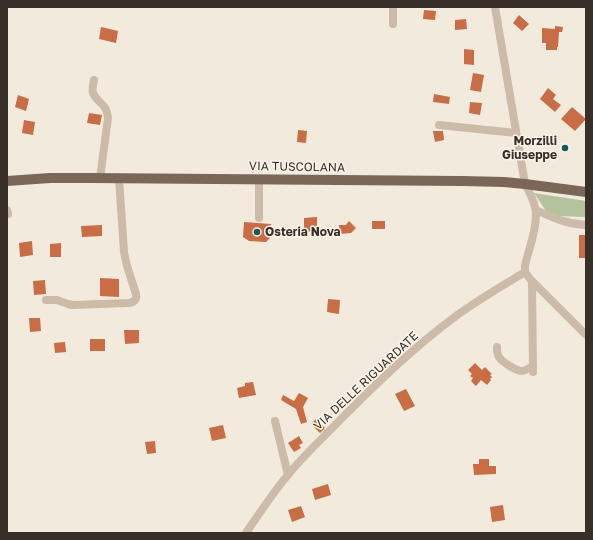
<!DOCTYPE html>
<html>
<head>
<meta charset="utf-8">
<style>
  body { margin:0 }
  #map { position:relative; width:593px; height:540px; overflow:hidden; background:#f3eade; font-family:"Golos Text",sans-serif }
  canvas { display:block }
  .frame { position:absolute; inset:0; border:8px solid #392f29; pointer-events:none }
</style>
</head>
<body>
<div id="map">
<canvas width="593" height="540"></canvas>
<div class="frame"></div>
</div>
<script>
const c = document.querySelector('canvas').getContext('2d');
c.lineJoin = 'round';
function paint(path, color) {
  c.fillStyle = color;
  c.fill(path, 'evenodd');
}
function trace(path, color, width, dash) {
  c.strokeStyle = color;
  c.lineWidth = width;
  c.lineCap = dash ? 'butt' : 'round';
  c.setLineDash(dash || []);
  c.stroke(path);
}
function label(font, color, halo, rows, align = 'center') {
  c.font = font + ' "Golos Text",sans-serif';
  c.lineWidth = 3;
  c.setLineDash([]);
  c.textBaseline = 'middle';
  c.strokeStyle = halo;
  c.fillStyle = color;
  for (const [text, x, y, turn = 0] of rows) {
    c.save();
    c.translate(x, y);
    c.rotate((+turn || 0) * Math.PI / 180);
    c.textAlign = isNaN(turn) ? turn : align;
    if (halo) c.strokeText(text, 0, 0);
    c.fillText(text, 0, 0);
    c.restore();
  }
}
const green = new Path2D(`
  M534,193L586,201V217L555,216L546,211Z`);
const building = new Path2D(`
  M424,10L436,11L435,20L423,19Z
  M519,15L529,24L522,31L513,23Z
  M466,19L467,29L455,30V20Z
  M555,26L563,27L562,32H559L558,47H557V50H546V43H542V28L555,29Z
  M101,27L118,31L116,43L99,39Z
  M464,49L474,50V65L464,64Z
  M473,73L484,75L481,92L470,90Z
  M548,88L556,95L553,99L561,105L555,112L540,99Z
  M434,94L450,97L449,104L433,102Z
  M18,95L29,99L26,111L15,107Z
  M470,102L482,103L480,115L469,113Z
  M572,107L586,119L575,131L561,119Z
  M89,113L102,115L100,125L87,123Z
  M24,120L35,122L33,135L22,133Z
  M298,130L307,131L306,143L297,142Z
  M433,131H443L444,140L435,142Z
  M317,217V231L304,232V218Z
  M349,221L356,228L351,233L340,234L339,225H346Z
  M372,221H385V229H372Z
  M244,222L271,224L270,238L266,242L249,241L243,237Z
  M102,225V236L82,237L81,226Z
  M579,235H586V258H579Z
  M32,241L33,255L20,257L19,243Z
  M61,243V257H50V244Z
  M100,278L119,279V297L100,296Z
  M45,280L46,294L34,295L33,281Z
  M328,299L340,300L339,314L327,312Z
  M29,318H40L41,331L30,332Z
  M124,330H139V343L125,344Z
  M90,339H105V351H90Z
  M65,342L66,352L55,353L54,343Z
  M475,363L482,370L485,367L492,374L490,375L492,377L490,379L491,380L487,385L481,380L476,386L471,381L473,378L470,376L472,374L468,370Z
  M253,382L256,395L239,398L237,388L245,386V383Z
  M406,389L415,406L404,411L395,394Z
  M299,393L308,398L303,407L307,422L301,424L296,409L281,400L283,395L294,401Z
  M316,419L325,428L320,433L311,424Z
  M223,425L226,438L212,441L209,428Z
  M299,436L303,443L299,445L301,448L294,452L288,443Z
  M155,441L156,453L147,454L145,442Z
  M479,459H489V466H496V474L474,475L473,464H479Z
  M328,484L331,495L315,500L312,489Z
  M503,505L505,520L492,522L490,507Z
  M301,506L305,517L292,522L288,510Z`);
const minor = new Path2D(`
  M393,7V24
  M495,7L525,184C529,191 533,199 535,207C539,222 529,249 525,265V272L530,279L586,335
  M94,80C93,84 92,89 93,93C97,103 107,103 108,118L100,178
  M439,125L516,133
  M7,210L8,214
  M536,210C553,218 567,224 586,225
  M259,218V179
  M532,281L533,372
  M46,300H57L68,304L72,305L129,303C135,302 137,299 136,294L127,266L124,252L119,178
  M497,347C497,350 497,354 499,357C502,362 515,370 521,371C525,371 529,368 533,366
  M275,421L288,475
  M246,533C259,514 272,494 287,476C303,456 323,438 341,419C377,383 415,346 456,316C478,300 502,286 525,272`);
const major = new Path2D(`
  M7,181L50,178H92L462,181L504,182L525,184L586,192`);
const markers = [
  [565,148,4,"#1d545c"],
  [257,232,4,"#1d545c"]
];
const poiNames = [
  ["Morzilli",557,141],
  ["Giuseppe",557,155],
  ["Osteria Nova",265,232,"left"]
];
const streetNames = [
  ["VIA TUSCOLANA",297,167,1],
  ["VIA DELLE RIGUARDATE",366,381,-43]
];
paint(green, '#b4c39d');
paint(building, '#c86d46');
trace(minor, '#ccbba9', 8);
trace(major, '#7b675a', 10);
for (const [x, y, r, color] of markers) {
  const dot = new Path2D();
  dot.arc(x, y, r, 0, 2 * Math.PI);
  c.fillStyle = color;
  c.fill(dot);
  trace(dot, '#faf4eb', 1.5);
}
label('bold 12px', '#392f29', '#faf4eb', poiNames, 'right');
label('12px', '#392f29', '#faf4eb', streetNames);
</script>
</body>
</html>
